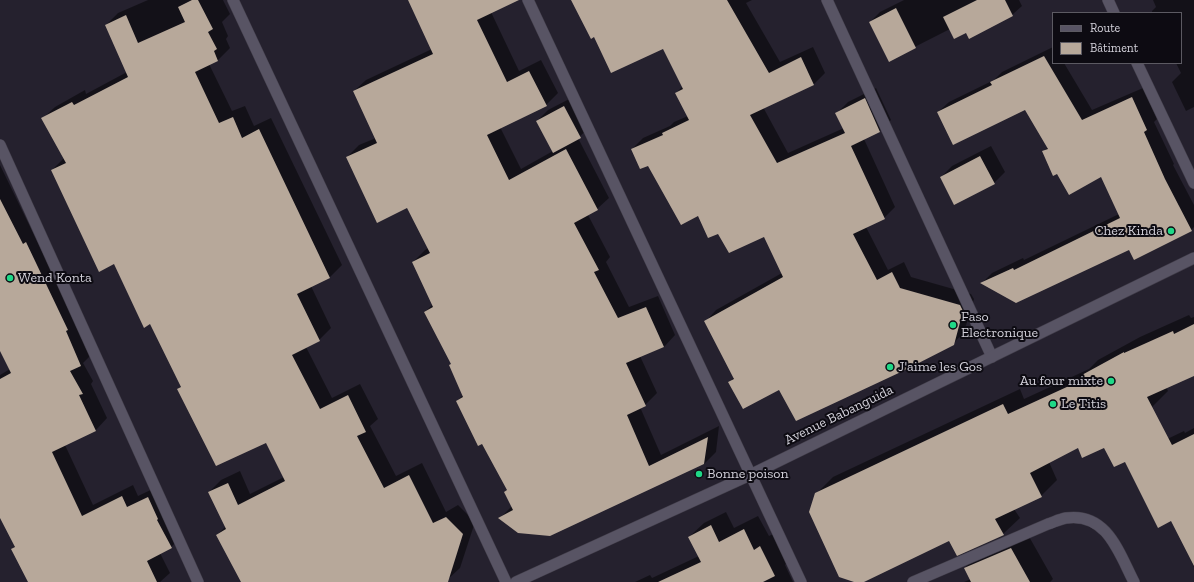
<!DOCTYPE html>
<html>
<head>
<meta charset="utf-8">
<style>
  body { margin:0 }
  #map { position:relative; width:1194px; height:582px; overflow:hidden; background:#25212e; font-family:"Zilla Slab",serif }
  canvas { display:block }
  .legend { position:absolute; left:1052px; top:12px; width:130px; height:52px; box-sizing:border-box; background:#0d0b12; border:1px solid #5c5a62; margin:0; padding:5px 7px; list-style:none; font-size:12px; color:#d2d0d9 }
  .legend li { display:flex; align-items:center; gap:8px; height:20px }
  .legend b { width:20px; border:1px solid #5c5a62 }
</style>
</head>
<body>
<div id="map">
<canvas width="1194" height="582"></canvas>
<ul class="legend">
<li><b style="height:5px;background:#585464"></b>Route</li>
<li><b style="height:11px;background:#b7a89a"></b>Bâtiment</li>
</ul>
</div>
<script>
const ctx = document.querySelector('canvas').getContext('2d');
ctx.lineJoin = 'round';
function fillPath(path, color) { ctx.fillStyle = color; ctx.fill(path, 'evenodd'); }
function stroke(path, color, width, dash) { ctx.strokeStyle = color; ctx.lineWidth = width; ctx.lineCap = dash ? 'butt' : 'round'; ctx.setLineDash(dash || []); ctx.stroke(path); }
function label(font, color, halo, rows, align = 'center') {
  ctx.font = font + ' "Zilla Slab",serif'; ctx.lineWidth = 4; ctx.setLineDash([]); ctx.textBaseline = 'middle'; ctx.strokeStyle = halo; ctx.fillStyle = color; for (const [text, x, y, turn = 0] of rows) {
    ctx.save(); ctx.translate(x, y); ctx.rotate((+turn || 0) * Math.PI / 180); ctx.textAlign = isNaN(turn) ? turn : align; if (halo) ctx.strokeText(text, 0, 0); ctx.fillText(text, 0, 0); ctx.restore();
  }
}
fillPath(new Path2D(`
  M148 0H223L230 14 222 22 228 36 226 39 230 48 218 60 209 64 232 111 245 106 254 126 271 118 342 265 330 277 311 286 331 328 319 340 306 347 332 398 360 384 378 419 370 426 396 476 422 463 446 512 458 505 475 522 460 568 447 580 443 582H242L217 535 226 526 209 492 221 480 240 471 250 494 284 477 266 441 178 389 182 385 151 323 114 263 52 170 64 158 42 119 55 107 85 90 86 94 127 72 106 25 118 13Z
  M409 0H504L491 12 519 71 541 60 558 93 546 105 500 127 521 169 553 151 537 121 548 110 575 96 591 126 578 138 609 198 597 209 588 215 610 257 606 262 629 307 658 296 675 335 664 347 640 356 657 393 645 405 640 407 661 455 719 426 716 452 704 464 500 518 512 506 508 489 457 401 463 395 452 364 425 312 433 304 413 262 425 250 428 248 407 207 347 157 359 145 376 138 354 91 366 80 432 49Z
  M572 0H752L746 3 780 62 813 47 825 73 814 84 763 107 788 153 844 128 837 113 848 102 876 88 891 120 880 131 864 139 895 207 884 218 866 227 888 270 904 262 911 277 971 294 974 299 964 332 953 344 779 388 730 382 734 377 705 322 716 310 782 273 764 236 718 232 698 215 632 149 643 138 670 126 674 122 688 116 676 93 683 86 663 47 594 36Z
  M904 0H1019L1022 6 1012 15 967 32 950 29 889 60 870 22 880 12Z
  M1153 0H1194V107L1186 111 1172 82 1181 73 1176 63H1181V13H1152V11L1156 7Z
  M1053 47V63H1064L1092 110 1143 88 1157 119 1154 122 1174 164 1173 165 1194 205V227L1191 230 1129 249 982 283 992 273 1023 258 1024 260 1119 214 1101 176 1057 173 1043 152 1048 147 1025 108 938 112 949 102 994 80 1002 72Z
  M991 146 1005 172 994 183 941 177 952 166Z
  M0 165 92 354 83 363 93 381 91 384 107 418 96 430 65 445 93 505 133 485 138 496 159 486 183 536 171 547 160 553 170 573 160 582H29L12 549 15 546 0 516V375L10 369 0 348Z
  M1189 315 1191 318 1194 317V374L1166 387 1168 391 1152 407 1049 462 1057 480 1041 496 1014 509 1020 518 1003 534 949 540 862 582H857L816 494 833 477 1020 389 1024 399 1089 369 1098 360 1140 337Z
  M1194 428V567L1140 452 1184 431 1185 433Z
  M726 512 734 528 758 516 769 536 775 533 789 560 785 565 793 582H635L650 575 652 578 699 556 689 537 704 523Z
  M1027 533 1053 579 1050 582H964L971 579 965 568 980 552Z`), '#0007');
fillPath(new Path2D(`
  M192 0H198L213 29 208 32 217 49 214 51 218 61 195 72 219 123 233 117 242 138 259 129 330 278 297 294 320 341 292 355 320 409 348 395 366 432 357 436 384 488 409 475 433 523 446 517 463 534 448 582H241L216 535 226 529 208 492 228 483 238 505 285 481 266 443 216 466 177 389 181 387 150 324 144 328 114 264 99 272 51 170 66 163 41 118 72 102 74 105 128 77 105 25 126 15 138 43 185 22 178 7Z
  M408 0H519L477 20 507 82 529 71 547 106 487 135 509 180 566 149 598 210 574 223 599 270 594 272 618 318 646 307 664 347 626 363 646 406 627 415 649 466 708 437 704 464 550 536 518 533 498 518 513 510 504 492 507 490 482 444 478 446 456 401 463 397 449 365 451 364 424 312 433 307 412 262 430 253 407 208 377 223 346 157 377 143 353 91 433 54Z
  M571 0H727L769 73 801 57 814 85 750 115 777 163 845 133 835 113 865 98 880 132 851 146 885 219 853 234 877 280 892 272 900 288 960 305 963 311 954 345 903 371 796 421 779 390 743 409 728 382 734 379 704 321 783 277 764 237 729 253 718 234 708 238 698 216 681 225 648 166 640 169 631 149 663 135 662 133 689 120 675 93 683 89 663 49 611 73 594 37 591 39Z
  M977 0H1005L1013 16 969 39 966 33 954 39 943 17Z
  M896 8 916 48 889 62 869 22Z
  M1044 56 1082 120 1132 97 1147 130 1144 132 1165 179 1192 231 1134 260 1129 250 1016 303 980 283 1013 268 1014 270 1120 218 1101 177 1069 195 1057 174 1053 176 1042 151 1048 149 1025 110 953 145 937 112 992 85 990 82Z
  M564 106 581 138 553 153 536 121Z
  M980 156 995 184 954 205 940 177Z
  M0 199 23 244 26 242 68 330 66 331 81 366 70 371 83 394 79 395 96 431 52 452 82 516 122 496 127 507 148 497 158 519 157 520 172 548 147 561 157 582H28L11 549 15 547 0 518V379L11 373 0 351Z
  M1194 324V376L1147 397 1172 445 1194 434V566L1171 521 1158 528 1125 462 1114 467 1104 448 1082 458 1078 448 1030 473 1042 497 995 519 1004 535 957 556 949 541 864 582H854L839 577 809 512 815 493 1003 404 1008 414 1082 380 1080 376 1124 352V353L1173 331 1174 334Z
  M711 525 719 542 744 529 754 550 760 546 775 576 763 582H658L701 562 688 537Z
  M1011 548 1030 582H971L964 568Z`), '#b7a89a');
const minor = new Path2D(`
  M233 0 506 582
  M528 0 801 582
  M827 0 992 357
  M1108 0 1114 13
  M1137 63 1194 183
  M0 145 198 582
  M913 582 1048 524C1054 522 1060 519 1066 518 1107 512 1119 553 1134 582`);
const tertiary = new Path2D(`
  M516 582 750 475 1194 258`);
stroke(minor, '#413d49', 12);
stroke(tertiary, '#413d49', 12);
stroke(minor, '#585464', 11);
stroke(tertiary, '#585464', 11);
for (const [x, y, r, color] of [
  [1171,231,4,"#1fd887"],
  [10,278,4,"#1fd887"],
  [953,325,4,"#1fd887"],
  [890,367,4,"#1fd887"],
  [1111,381,4,"#1fd887"],
  [1053,404,4,"#1fd887"],
  [699,474,4,"#1fd887"]
]) { const dot = new Path2D(); dot.arc(x, y, r, 0, 2 * Math.PI); ctx.fillStyle = color; ctx.fill(dot); stroke(dot, '#0d0b12', 1.5); }
label('14px', '#d2d0d9', '#0d0b12', [
  ["Chez Kinda",1163,231,"right"],
  ["Wend Konta",18,278],
  ["Faso",961,317],
  ["Electronique",961,333],
  ["J'aime les Gos",898,367],
  ["Au four mixte",1103,381,"right"],
  ["Le Titis",1061,404],
  ["Bonne poison",707,474]
], 'left');
label('14px', '#d2d0d9', '#0d0b12', [
  ["Avenue Babanguida",839,415,-26]
]);
</script>
</body>
</html>
